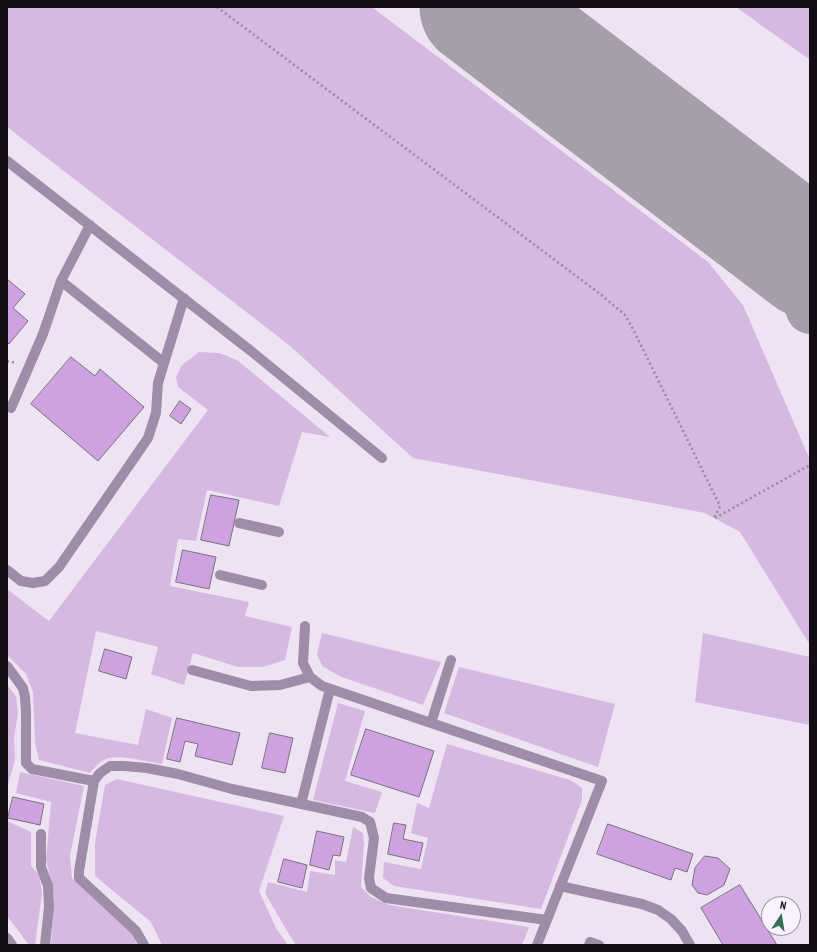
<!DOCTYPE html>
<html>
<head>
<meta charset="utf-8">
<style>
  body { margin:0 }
  #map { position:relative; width:817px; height:952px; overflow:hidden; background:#eee3f3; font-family:"PT Sans Narrow",sans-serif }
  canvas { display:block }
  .frame { position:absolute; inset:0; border:8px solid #120e13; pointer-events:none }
  .north { position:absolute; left:761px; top:896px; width:40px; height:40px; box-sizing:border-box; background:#faf2fe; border:1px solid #9d97a0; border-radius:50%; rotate:12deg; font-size:11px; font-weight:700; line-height:16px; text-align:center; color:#120e13 }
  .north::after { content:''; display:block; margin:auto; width:14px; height:18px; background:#356f58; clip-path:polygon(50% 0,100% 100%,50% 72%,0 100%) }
</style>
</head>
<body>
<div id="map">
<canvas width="817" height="952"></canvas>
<div class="frame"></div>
<div class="north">N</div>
</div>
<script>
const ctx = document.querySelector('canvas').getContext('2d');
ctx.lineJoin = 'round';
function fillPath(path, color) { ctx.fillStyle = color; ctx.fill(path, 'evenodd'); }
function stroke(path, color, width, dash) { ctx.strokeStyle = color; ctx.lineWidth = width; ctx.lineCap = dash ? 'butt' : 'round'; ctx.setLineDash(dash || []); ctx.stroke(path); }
fillPath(new Path2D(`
  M7 7H372L708 262 743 305 810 460V645L740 532 705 513 413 458 289 345 7 127Z
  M736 7H810V60Z
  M199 352 219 353 237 360 330 437 302 432 279 506 207 490 196 541 178 539 170 586 249 602 245 616 292 627 285 660 263 667H238L193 653 184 685 151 674 158 647 96 631 75 733 138 745 146 709 172 718 162 764C148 762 123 755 109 758 101 760 95 767 90 773L39 760 35 742 33 692 26 674 7 655V589L49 621 208 410 178 387 176 377 182 365Z
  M322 633 441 662 423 705 339 676 322 666 317 654Z
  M703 633 810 657V725L695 702Z
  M459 667 615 704 598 767 444 713Z
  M7 685 16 696 18 714 14 737 15 760 7 788Z
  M338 703 365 711 345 781 382 792 375 813 313 800Z
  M447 744 570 780 582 788V800L541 909 394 886 383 878 384 862 421 869 428 838 411 833 417 803 429 808Z
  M20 772 84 786 70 856 72 878 134 936 137 945H51L54 896 50 876 46 860 51 802 16 793Z
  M117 779 284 816 259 891 276 928 288 945H162L151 922 95 876V843L105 785Z
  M7 821 31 832V866L39 875 42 893 35 945H29L7 916Z
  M353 827 363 833 364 844 361 887 371 897 389 905 529 927 522 945H296L287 931 265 893 268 882 307 892 310 871 335 875V860L346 862Z`), '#d5b9e1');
stroke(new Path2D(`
  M784 240 810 310`), '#a69eaa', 48);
stroke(new Path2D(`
  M479 7 810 259`), '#a69eaa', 119);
const building = new Path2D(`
  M7 279 25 294 13 308 28 321 9 344 7 342Z
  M71 357 95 376 100 369 144 407 98 461 31 404Z
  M180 401 191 409 181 424 170 416Z
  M211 495 239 500 229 546 201 540Z
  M183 550 216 557 209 589 176 582Z
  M105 649 132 657 126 679 99 671Z
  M177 718 240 733 232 765 195 756 198 744 185 741 180 762 167 759Z
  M366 729 434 751 419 797 351 775Z
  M270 733 293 738 285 773 262 768Z
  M13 797 44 804 40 825 8 818Z
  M394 823 406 825 403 839 423 843 419 861 388 854Z
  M608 824 693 854 687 872 675 868 671 880 597 854Z
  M317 831 344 837 340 856 333 855 329 870 310 865Z
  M705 856 718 858 730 869 724 885 707 895 698 893 692 885 695 868Z
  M284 859 307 865 302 888 278 882Z
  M740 885 777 945H723L701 908Z`);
fillPath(building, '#cea2e1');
stroke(building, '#79707d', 1);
stroke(new Path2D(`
  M217 7 572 273 599 293 625 315 633 329 720 506 714 518
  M7 361 16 363
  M715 518 810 465`), '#948c97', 2.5, [2, 3]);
stroke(new Path2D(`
  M7 161 251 351 382 458
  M61 281 164 363
  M11 408 43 334 61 281 90 225
  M239 523 279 532
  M7 570 21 581 33 583 45 581 59 567 148 438 156 413 158 383 184 298
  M220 575 262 585
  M305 626 303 663 310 677 322 686 602 781 537 945
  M7 666 23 688 25 697 26 711V763L32 769 94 781
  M192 670 251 686 280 685 310 677
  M431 723 451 660
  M301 804 330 689
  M41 834V867L48 886 49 907 45 945
  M560 886 642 904 658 910 671 919 682 931 690 945
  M7 938 12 945
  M144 945 136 931 79 878V871L94 781 100 773 110 766H124L147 768 178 774 232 789 362 817 370 822 374 838 369 878 371 888 386 898 547 920
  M589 945 590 942 599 945`), '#9f8ca7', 10);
</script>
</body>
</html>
